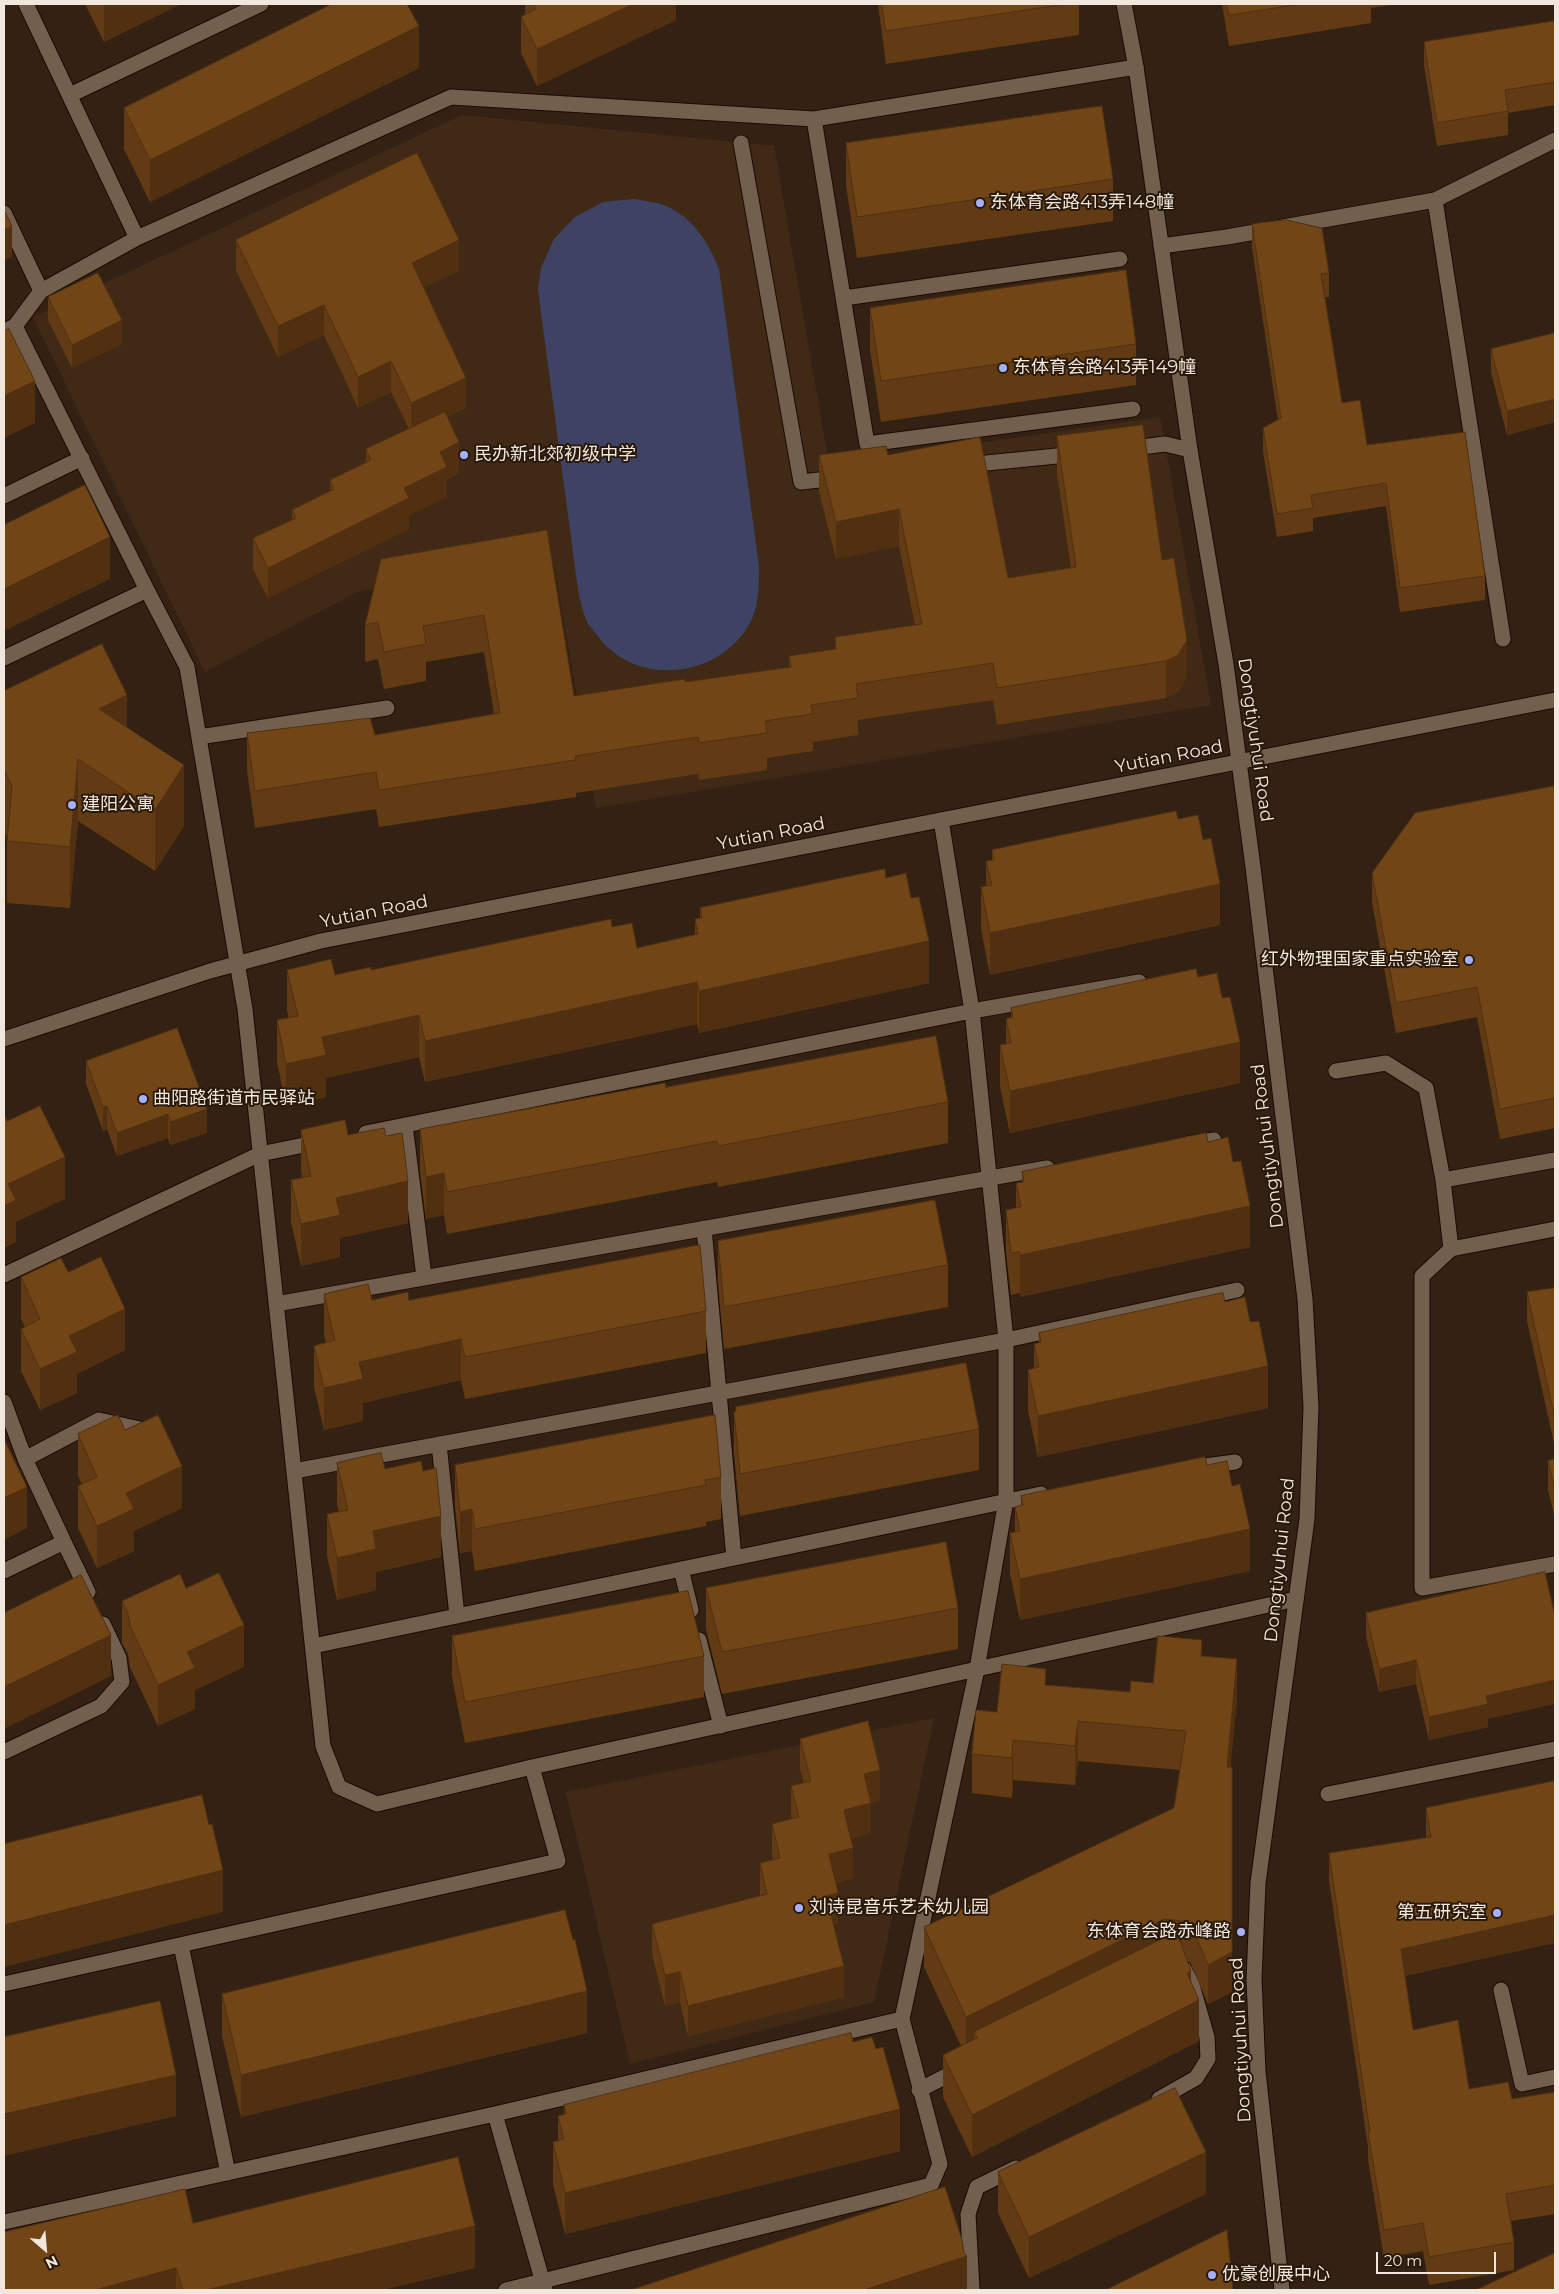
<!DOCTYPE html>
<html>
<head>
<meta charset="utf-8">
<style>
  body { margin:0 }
  #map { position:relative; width:1559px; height:2294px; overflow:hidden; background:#332214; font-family:Montserrat,sans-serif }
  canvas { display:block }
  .frame { position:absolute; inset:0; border:5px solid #f2e7dd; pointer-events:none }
  .north { position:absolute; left:20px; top:2224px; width:50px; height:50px; -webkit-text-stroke:4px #29190a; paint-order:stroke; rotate:153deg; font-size:14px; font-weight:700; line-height:20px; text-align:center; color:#f2e7dd }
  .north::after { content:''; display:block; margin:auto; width:18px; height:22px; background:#f2e7dd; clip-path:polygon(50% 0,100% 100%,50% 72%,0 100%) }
  .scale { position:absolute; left:1376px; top:2252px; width:120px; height:22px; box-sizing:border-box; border:2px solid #f2e7dd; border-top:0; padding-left:6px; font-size:15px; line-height:18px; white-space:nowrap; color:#f2e7dd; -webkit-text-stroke:4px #29190a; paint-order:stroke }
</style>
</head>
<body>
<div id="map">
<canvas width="1559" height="2294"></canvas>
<div class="frame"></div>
<div class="north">N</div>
<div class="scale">20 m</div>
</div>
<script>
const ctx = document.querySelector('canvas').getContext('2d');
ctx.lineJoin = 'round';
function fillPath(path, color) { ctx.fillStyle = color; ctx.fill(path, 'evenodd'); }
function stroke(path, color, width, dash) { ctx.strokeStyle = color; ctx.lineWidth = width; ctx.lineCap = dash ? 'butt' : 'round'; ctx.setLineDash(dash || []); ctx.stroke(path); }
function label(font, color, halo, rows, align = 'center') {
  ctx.font = font + ' Montserrat,"Noto Sans SC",sans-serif'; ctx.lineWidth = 4; ctx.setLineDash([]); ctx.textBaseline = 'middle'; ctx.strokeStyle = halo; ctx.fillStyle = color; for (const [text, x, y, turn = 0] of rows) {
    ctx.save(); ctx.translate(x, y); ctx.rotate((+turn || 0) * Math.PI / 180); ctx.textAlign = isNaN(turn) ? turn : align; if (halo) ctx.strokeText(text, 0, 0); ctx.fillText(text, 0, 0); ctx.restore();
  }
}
fillPath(new Path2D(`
  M462 115 774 146 829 465 1160 417 1211 705 596 808 553 558 357 592 205 672 33 317Z
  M934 1718 874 2002 630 2064 566 1792Z`), '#402a16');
fillPath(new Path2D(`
  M634 199C644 201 655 202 664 205 693 217 708 242 719 269L759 567C759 586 759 606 750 623 719 679 635 688 597 635 593 630 588 625 586 619 582 610 580 599 578 590L538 290 541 268 554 239 575 217 603 202Z`), '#3e4366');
const lane = new Path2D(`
  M26 4 137 238
  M70 95 261 4
  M814 119 867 444 1133 409
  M741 143 801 482 838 478
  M1435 200 1555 140
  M4 213 41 291
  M1161 246 1227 237 1435 200 1503 639
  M844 298 1120 259
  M15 326 41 291 137 238 451 97 814 119 1136 67
  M4 331 15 326 147 590
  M1125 449 1165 444 1190 450
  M966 465 1077 454
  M4 496 82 458
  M4 658 147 590 187 667 245 1009 323 1746 339 1787 377 1804 532 1767 558 1861 4 1984
  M199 737 387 708
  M1336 1071 1386 1063 1426 1088 1443 1180
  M405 1125 424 1277
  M366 1133 972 1011 1139 982
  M1188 1144 1214 1140
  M704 1228 734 1558
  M1555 1229 1451 1249 1422 1276V1588L1555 1564
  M1451 1249 1443 1180 1555 1160
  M4 1275 260 1154 319 1142
  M276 1304 1047 1168
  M4 1402 25 1459
  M439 1444 457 1616
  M1206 1466 1235 1462
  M294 1471 1006 1340 1237 1290
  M64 1542 25 1459 99 1420 149 1431
  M681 1569 691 1610
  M4 1571 64 1542 88 1592
  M699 1640 721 1726
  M313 1646 1041 1494
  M4 1752 101 1706 122 1682 119 1658 103 1624
  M532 1767 977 1669 1006 1500V1340L972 1011 941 820
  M1328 1794 1555 1749
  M181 1945 228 2173
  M1501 1990 1522 2084 1555 2077
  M902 2019 977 1669 1296 1599
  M919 2090 960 2069
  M1159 2099 1196 2078 1208 2059 1207 2037 1192 1985 1184 1969H1179
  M495 2114 902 2019 940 2164 931 2185 506 2290
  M4 2222 495 2114 545 2290
  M972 2290 968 2214 977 2187 1016 2168`);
const secondary = new Path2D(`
  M1124 4 1136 67 1190 450 1226 664 1253 867 1305 1299 1311 1407 1307 1519 1258 1883 1254 1979 1258 2072 1282 2290
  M4 1039 210 971 321 941 1555 700`);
stroke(lane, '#1a0b01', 17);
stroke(secondary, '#1a0b01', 17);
stroke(lane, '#725f4e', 15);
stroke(secondary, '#725f4e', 15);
fillPath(new Path2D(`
  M85 4H181L104 42Z
  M525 4H676V20L537 86 521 53V17L525 14Z
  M878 4H1079V35L886 64Z
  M1222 4H1398L1371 8V23L1229 46Z
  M1555 21V105L1508 113V135L1437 146 1424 65V42Z
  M419 68 150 202 124 149V108Z
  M846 143 1113 179V221L857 258 846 185Z
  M1252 224 1329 273V297H1325L1342 403 1367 445 1485 576V600L1400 612 1386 506 1313 518V531L1277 537 1263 451V428L1278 420 1252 248Z
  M236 240 459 271 423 287 466 408 447 417 459 473 447 479V497L409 515V529L268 598 253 569V538L292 520V510L330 491V480L366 462V449L409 429 391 392 358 408 324 335 278 357 236 270Z
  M48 297 122 344 72 368 48 320Z
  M870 308 1136 344V385L881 422 870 350Z
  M1555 333V422L1507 435 1491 372V349Z
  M1057 436 1162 560 1187 677 1178 692 1166 698 997 725 993 700 858 720V735L813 742V751L767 758V770L699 780 698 774 576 793V797L379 827 376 809 255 828 247 770V733L375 735 494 714 484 652 426 662V681L384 689 378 659 365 662V625L547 530 574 696 685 682 789 667V656L835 649V637L915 625 899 546 836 559 819 492V455H888L1008 578 1071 568 1057 473Z
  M4 691 127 727 184 826 155 871 78 821 70 908 7 903V837L4 831Z
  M1555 786V1128L1500 1139 1477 1017 1396 1033 1372 903V873Z
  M1178 819 1220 925 990 975 981 929V887L986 886V861L992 860V850Z
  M886 878 929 983 699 1033 697 1024 425 1082 419 1057 326 1078V1097L286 1106 277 1062V1020L289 1018 287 1011V970L335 975 371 970 612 927 637 948 695 935V919L700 918V908Z
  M1198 977 1240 1083 1010 1133 1000 1087V1045L1006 1044V1019L1011 1018V1008Z
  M86 1061 207 1133 170 1145 168 1138 117 1156 107 1129 103 1131 86 1084Z
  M666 1087 948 1102V1143L718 1187 717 1182 447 1234 444 1215 426 1219 420 1171V1129Z
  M301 1130 348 1135 408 1223 340 1238V1257L301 1266 291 1222V1180L302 1178 301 1171Z
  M1208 1142 1250 1247 1020 1297V1293L1011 1295 1006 1252V1210L1016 1208V1183L1022 1182V1172Z
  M718 1241 948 1265V1307L724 1349 718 1283Z
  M68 1272 125 1350 77 1374V1393L40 1410 21 1371V1329L25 1327 21 1319V1277Z
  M1555 1288V1448L1527 1321V1292Z
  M324 1294 372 1300H409L706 1311V1353L465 1399 461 1380 363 1403V1421L324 1430 314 1387V1346L326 1342 324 1336Z
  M1225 1302 1268 1408 1038 1457 1028 1411V1370L1034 1369V1344L1039 1343V1333Z
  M736 1407 979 1429V1470L740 1516 734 1453V1412L736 1411Z
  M125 1430 182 1508 134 1531V1551L97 1568 78 1528V1486L82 1484 78 1476V1434Z
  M1555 1459V1519L1548 1490V1461Z
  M337 1463 385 1469 441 1557 376 1572V1590L337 1600 327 1556V1514L339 1512 337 1505Z
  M455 1465 721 1477V1519L706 1522V1526L475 1571 472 1551 460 1553 455 1506Z
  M1207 1465 1250 1571 1020 1620 1010 1574V1533L1015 1532V1507L1021 1506V1496Z
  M186 1588 244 1667 195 1690V1709L158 1726 130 1667 128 1654 122 1643V1601Z
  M706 1588 958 1608V1649L722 1694 706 1629Z
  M1366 1613 1488 1719V1727L1429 1740 1416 1684 1379 1692 1366 1636Z
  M452 1636 704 1656V1697L465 1743 452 1677Z
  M1202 1656 1237 1699 1230 1767 1232 1992 1208 2004 1190 1962 1187 1961 1191 1983 1199 2041 972 2157 943 2097V2055L961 2046 924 1967V1927L1174 1808 1180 1770 1078 1761 1075 1785 1013 1780 1012 1798 972 1793V1754L997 1712 1046 1685 1130 1692 1153 1683Z
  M800 1739 880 1800 871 1803V1833L851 1839 853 1878 836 1883 838 1923 833 1925 844 1997 688 2036 680 2002 665 2006 652 1954V1924L760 1896V1863L773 1860 772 1854V1824L792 1819 791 1816V1786L804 1783 800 1769Z
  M1555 1781 1405 1976 1413 2030 1469 2089 1512 2099 1555 2092V2214L1511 2221 1514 2242V2270L1429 2285 1423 2251 1384 2258 1368 2160V2147L1329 1881V1853L1426 1838V1808Z
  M222 1994 587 2033 241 2117 222 2036Z
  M853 2042 900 2151 565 2234 553 2184V2142L558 2141V2116L564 2115V2105Z
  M998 2172 1206 2194 1029 2278 998 2213Z
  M193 2223 475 2268 382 2290H4Z`), '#623b14');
fillPath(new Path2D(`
  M104 4H181L104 42Z
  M633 4H676V20L537 86V49Z
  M419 26V68L150 202V160Z
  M12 226V257L4 260V230Z
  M459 240V271L412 293V263Z
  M324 305V335L278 357V326Z
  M122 320V344L72 368V345Z
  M391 361V392L358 408V377Z
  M466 378V408L411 433V403Z
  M35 381V423L4 438V396Z
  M1555 399V422L1507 435V411Z
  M459 442V473L447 479V497L409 515V529L268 598V568L404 488 440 452Z
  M899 509V546L836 559V522Z
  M110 537V579L4 631V589Z
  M1187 640V677L1178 692 1166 698V661Z
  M127 695V756L99 709Z
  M78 759V821L70 908V847Z
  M184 765V826L155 871V810Z
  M1220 884V925L990 975V933Z
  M929 941V983L699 1033V991Z
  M697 982V1024L425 1082V1041Z
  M419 1015V1057L326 1078V1097L286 1106V1064L322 1037Z
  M1240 1042V1083L1010 1133V1091Z
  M107 1106V1129L103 1131V1107Z
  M207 1109V1133L170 1145V1122Z
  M168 1114V1138L117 1156V1133Z
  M65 1157V1199L16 1222V1242L4 1248V1206L8 1184Z
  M444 1173V1215L426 1219V1177Z
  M408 1181V1223L340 1238V1257L301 1266V1224L336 1198Z
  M1250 1206V1247L1020 1297V1255Z
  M125 1309V1350L77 1374V1393L40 1410V1369L69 1336Z
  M461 1339V1380L363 1403V1421L324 1430V1388L359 1362Z
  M1268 1366V1408L1038 1457V1416Z
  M182 1466V1508L134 1531V1551L97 1568V1526L126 1493Z
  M27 1487V1528L4 1540V1498Z
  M472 1509V1551L460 1553V1512Z
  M441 1516V1557L376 1572V1590L337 1600V1558L373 1531Z
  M1250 1529V1571L1020 1620V1579Z
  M244 1625V1667L195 1690V1709L158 1726V1685L187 1652Z
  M111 1635V1676L4 1729V1687Z
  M1237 1659V1699L1227 1807V1767Z
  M1416 1660V1684L1379 1692V1669Z
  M1555 1680V1704L1488 1719V1727L1429 1740V1717L1486 1696Z
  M1078 1721V1761L1075 1785V1746Z
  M1013 1740V1780L1012 1798V1758Z
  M880 1770V1800L864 1805V1774Z
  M871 1803V1833L844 1841V1810Z
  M853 1848V1878L829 1885V1854Z
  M223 1870V1912L4 1967V1925Z
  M838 1893V1923L826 1927V1896Z
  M1555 1915V1943L1401 1977V1949Z
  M1164 1919V1958L977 2038 974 2032V2052L966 2056V2017Z
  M1232 1952V1992L1208 2004V1965Z
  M844 1966V1997L688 2036V2006Z
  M1191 1971V2003L1199 2000V2041L972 2157V2115Z
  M680 1972V2002L665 2006V1975Z
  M587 1991V2033L241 2117V2075Z
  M176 2075V2116L4 2156V2114Z
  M900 2109V2151L565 2234V2193Z
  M1206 2152V2194L1029 2278V2237Z
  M475 2226V2268L382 2290H206Z
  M967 2256V2290H864Z
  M176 2268V2290H95Z`), '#503010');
const building = new Path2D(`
  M332 4H407L419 26 150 160 124 108Z
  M533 4H633L537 49 521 17 536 9Z
  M882 4H1066L886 31Z
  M1227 4H1301L1229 15Z
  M1555 21V82L1505 90 1508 111 1437 123 1424 42Z
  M1102 106 1113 179 857 217 846 143Z
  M417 153 459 240 412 263 466 378 411 403 391 361 358 377 324 305 278 326 236 240Z
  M4 210 12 226 4 230Z
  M1286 220 1322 228 1329 273 1321 274 1342 403 1360 400 1367 445 1465 432 1485 576 1400 588 1386 483 1311 495 1313 508 1277 514 1263 428 1281 418 1252 224Z
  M1126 270 1136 344 881 381 870 308Z
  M98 273 122 320 72 345 48 297Z
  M9 329 35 381 4 396V332Z
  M1555 333V399L1507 411 1491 349Z
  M445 412 459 442 440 452 447 467 404 488 409 498 268 568 253 538 296 518 292 510 334 489 330 480 371 460 366 449Z
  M1143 425 1162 560 1174 558 1187 640 1178 655 1166 661 997 688 993 663 856 684 858 698 811 705 813 714 765 721 767 733 699 743 698 737 575 756 576 760 379 790 376 772 255 791 247 733 370 718 375 735 500 713 484 615 423 626 426 644 384 652 378 622 365 625 381 559 547 530 574 696 685 679V682L791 667 789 656 836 649 835 637 922 624 899 509 836 522 819 455 886 446 888 455 980 437 1008 578 1076 567 1057 436Z
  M85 485 110 537 4 589V525Z
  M102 644 127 695 99 709 184 765 155 810 78 759 70 847 7 841 12 786 4 770V691Z
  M1555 786V1098L1500 1109 1477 987 1396 1003 1372 873 1415 813Z
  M1176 811 1178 819 1198 815 1203 840 1211 838 1220 884 990 933 981 887 992 885 986 861 994 860 992 850Z
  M885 869 886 878 906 873 911 898 919 897 929 941 699 991 697 982 425 1041 419 1015 322 1037 326 1055 286 1064 277 1020 298 1016 287 970 331 959 335 975 371 967V970L611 919 612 927 632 923 637 948 698 934 695 919 702 918 700 908Z
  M1196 969 1198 977 1217 973 1222 998 1230 997 1240 1042 1010 1091 1000 1045 1011 1043 1006 1019 1013 1017 1011 1008Z
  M177 1028 207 1109 170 1122 168 1114 117 1133 107 1106 103 1107 86 1061Z
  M936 1036 948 1102 718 1146 717 1141 447 1192 444 1173 426 1177 420 1129 665 1083 666 1087Z
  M40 1106 65 1157 8 1184 16 1200 4 1206V1114L7 1121Z
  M345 1120 348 1135 384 1128 386 1136 402 1133 408 1181 336 1198 340 1215 301 1224 291 1180 311 1176 301 1130Z
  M1206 1133 1208 1142 1228 1137 1233 1162 1241 1161 1250 1206 1020 1255V1252L1011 1253 1006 1210 1021 1207 1016 1183 1024 1182 1022 1172Z
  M935 1200 948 1265 724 1307 718 1241Z
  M700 1245 706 1311 465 1357 461 1339 359 1362 363 1379 324 1388 314 1346 335 1340 324 1294 368 1284 372 1300 408 1292 409 1300Z
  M101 1257 125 1309 69 1336 77 1352 40 1369 21 1329 40 1319 21 1277 61 1258 68 1272Z
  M1555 1288V1419L1527 1292Z
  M1223 1293 1225 1302 1245 1297 1250 1322 1259 1321 1268 1366 1038 1416 1028 1370 1039 1367 1034 1344 1041 1342 1039 1333Z
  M966 1363 979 1429 740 1474 734 1412 736 1411V1407Z
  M118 1415 125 1430 158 1415 182 1466 126 1493 134 1509 97 1526 78 1486 97 1477 78 1434Z
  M715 1415 721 1477 705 1480 706 1485 475 1529 472 1509 460 1512 455 1465Z
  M4 1439 27 1487 4 1498Z
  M381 1453 385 1469 421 1461 423 1471 436 1468 441 1516 373 1531 376 1549 337 1558 327 1514 348 1510 337 1463Z
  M1205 1457 1207 1465 1227 1461 1232 1486 1240 1484 1250 1529 1020 1579 1010 1533 1020 1531 1015 1507 1023 1505 1021 1496Z
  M1555 1459V1490L1548 1461Z
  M946 1542 958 1608 722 1652 706 1588Z
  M1545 1572 1555 1616V1680L1486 1696 1488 1704 1429 1717 1416 1660 1379 1669 1366 1613Z
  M219 1573 244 1625 187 1652 195 1668 158 1685 130 1626 128 1613 122 1601 180 1574 186 1588Z
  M81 1575 111 1635 4 1687V1613Z
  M688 1591 704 1656 465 1702 452 1636Z
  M1158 1636 1202 1640 1201 1656 1237 1659 1227 1767H1232V1952L1208 1965 1190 1922 1164 1919 966 2017 924 1927 1174 1808 1186 1731 1078 1721 1075 1746 1013 1740 1012 1758 972 1754 976 1710 997 1712 1002 1664 1046 1669 1045 1685 1130 1692 1131 1681 1153 1683Z
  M868 1721 880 1770 864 1774 871 1803 844 1810 853 1848 829 1854 838 1893 826 1896 844 1966 688 2006 680 1972 665 1975 652 1924 767 1894 760 1863 780 1858 772 1824 799 1817 791 1786 811 1781 800 1739Z
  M1555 1781V1915L1401 1949 1413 2030 1458 2020 1469 2089 1508 2082 1512 2099 1555 2092V2185L1506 2194 1514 2242 1429 2257 1423 2223 1384 2230 1368 2132H1370L1329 1853 1431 1837 1426 1808Z
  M202 1795 209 1825 212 1824 223 1870 4 1925V1844Z
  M565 1910 573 1940 575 1939 587 1991 241 2075 222 1994Z
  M1170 1935 1178 1936 1191 1971 1187 1973 1199 2000 972 2115 943 2055 977 2038 974 2032Z
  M160 2001 176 2075 4 2114V2037Z
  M851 2033 853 2042 872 2037 876 2049 883 2047 900 2109 565 2193 553 2142 564 2139 558 2116 566 2114 564 2105Z
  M1175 2088 1206 2152 1029 2237 998 2172Z
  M458 2157 475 2226 206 2290H183L176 2268 95 2290H4V2232L185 2189 193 2223Z
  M945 2187 962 2240 964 2253 967 2256 864 2290H631Z
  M1227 2230 1233 2290H1106Z
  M1555 2253V2290H1476Z`);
fillPath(building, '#724517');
stroke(building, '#503010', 1);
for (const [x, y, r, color] of [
  [980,203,5,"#a6b1fc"],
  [1003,368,5,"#a6b1fc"],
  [464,455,5,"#a6b1fc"],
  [72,805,5,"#a6b1fc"],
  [1469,960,5,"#a6b1fc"],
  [143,1099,5,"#a6b1fc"],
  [799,1908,5,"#a6b1fc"],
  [1497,1913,5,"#a6b1fc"],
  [1241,1932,5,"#a6b1fc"],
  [1212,2275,5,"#a6b1fc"]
]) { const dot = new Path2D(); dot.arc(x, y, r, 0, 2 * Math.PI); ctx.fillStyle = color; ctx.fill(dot); stroke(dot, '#29190a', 2); }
label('18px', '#f2e7dd', '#29190a', [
  ["东体育会路413弄148幢",990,203],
  ["东体育会路413弄149幢",1013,368],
  ["民办新北郊初级中学",474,455],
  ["建阳公寓",82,805],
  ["红外物理国家重点实验室",1459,960,"right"],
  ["曲阳路街道市民驿站",153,1099],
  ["刘诗昆音乐艺术幼儿园",809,1908],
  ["第五研究室",1487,1913,"right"],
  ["东体育会路赤峰路",1231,1932,"right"],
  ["优豪创展中心",1222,2275]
], 'left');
label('18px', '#f2e7dd', '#29190a', [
  ["Dongtiyuhui Road",1255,740,82],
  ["Yutian Road",1169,757,-11],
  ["Yutian Road",771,834,-11],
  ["Yutian Road",374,912,-11],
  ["Dongtiyuhui Road",1268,1146,-97],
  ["Dongtiyuhui Road",1280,1560,-84],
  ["Dongtiyuhui Road",1241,2040,-93]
]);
</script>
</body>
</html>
